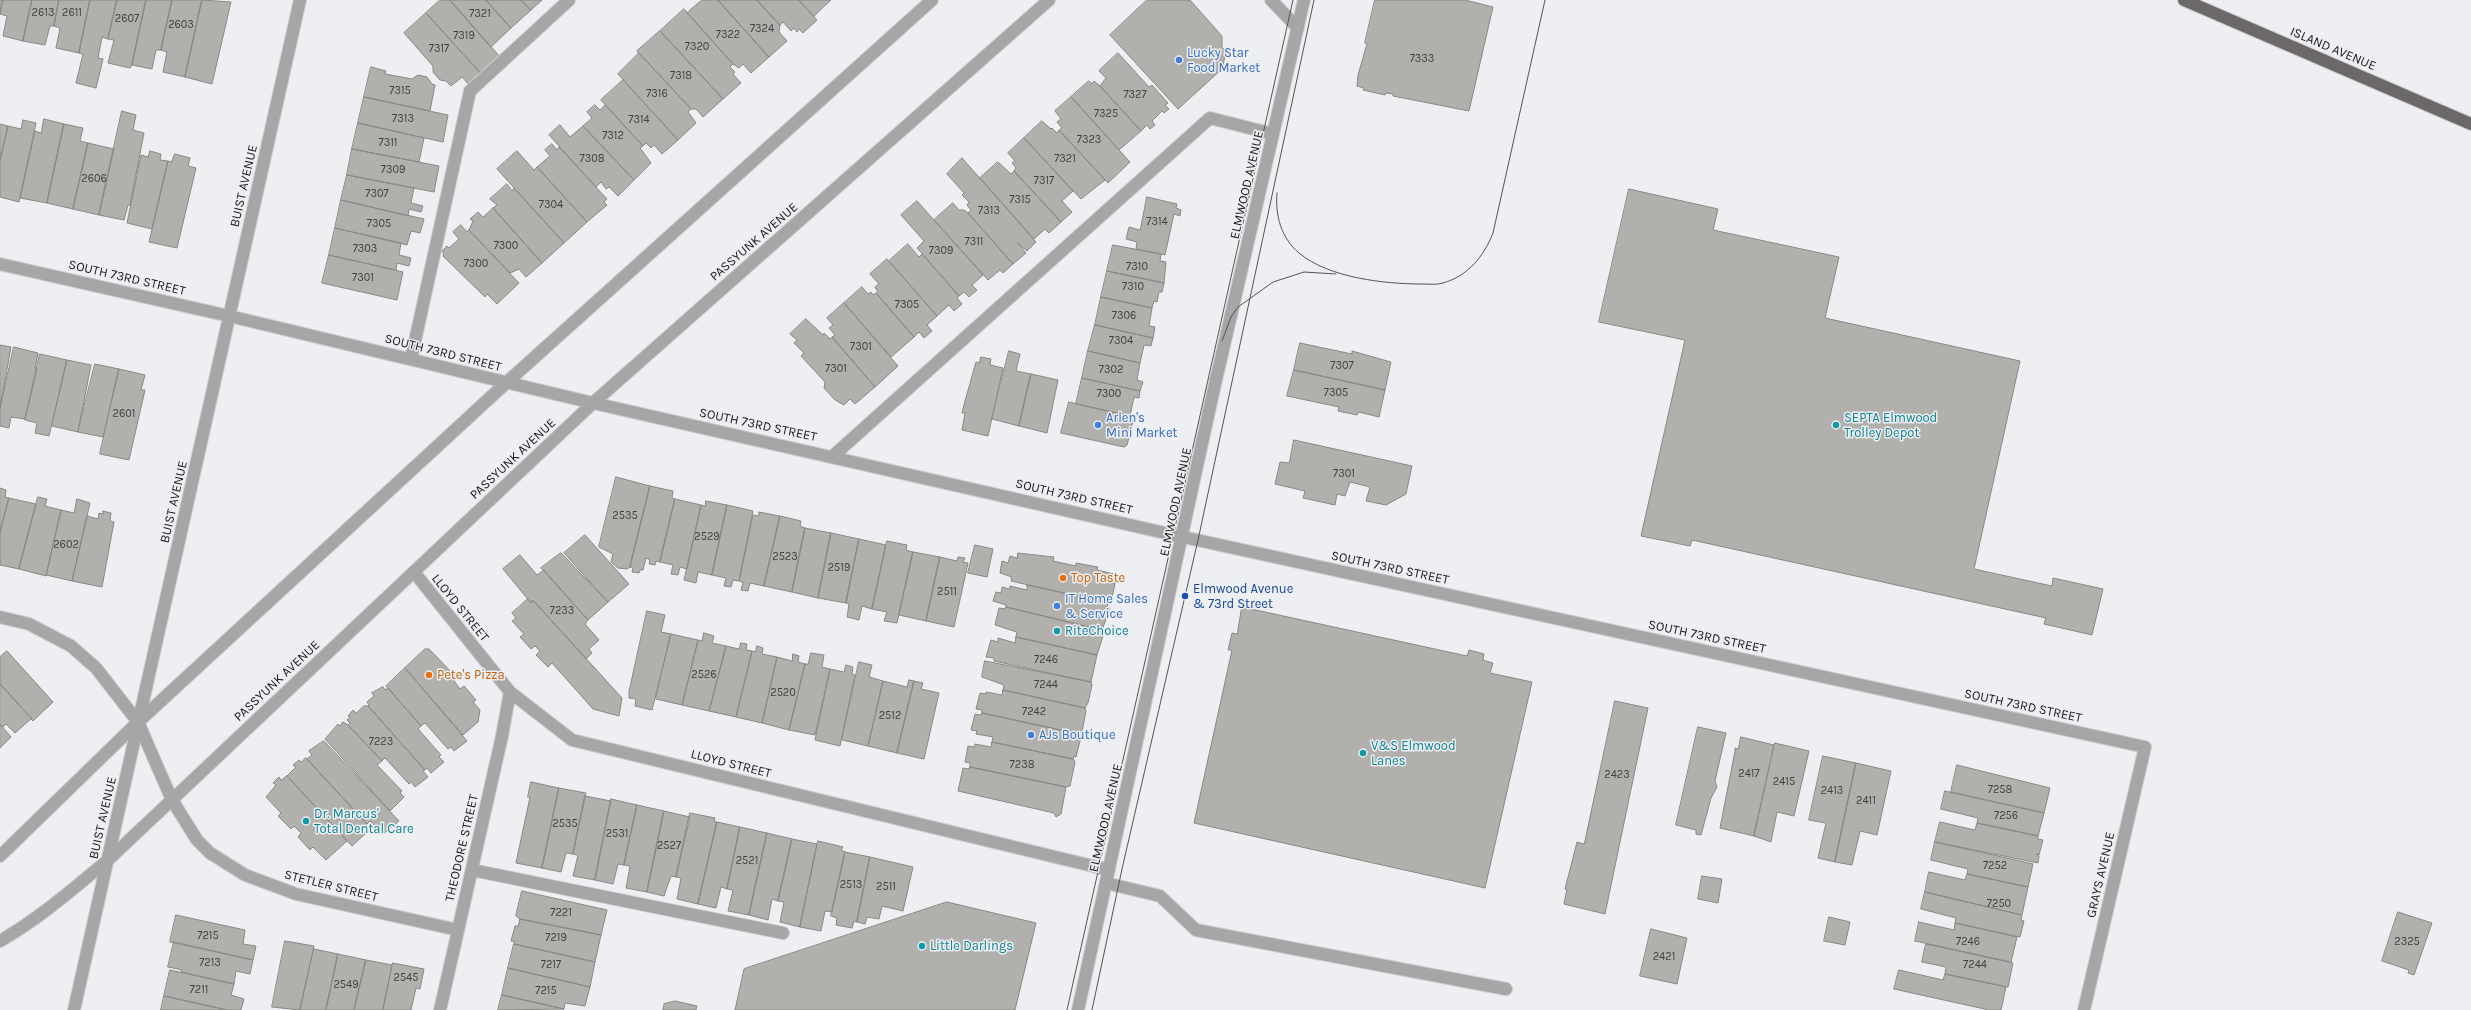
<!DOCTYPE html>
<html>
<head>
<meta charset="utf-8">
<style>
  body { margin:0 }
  canvas { display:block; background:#edeff3 }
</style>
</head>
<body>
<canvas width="2471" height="1010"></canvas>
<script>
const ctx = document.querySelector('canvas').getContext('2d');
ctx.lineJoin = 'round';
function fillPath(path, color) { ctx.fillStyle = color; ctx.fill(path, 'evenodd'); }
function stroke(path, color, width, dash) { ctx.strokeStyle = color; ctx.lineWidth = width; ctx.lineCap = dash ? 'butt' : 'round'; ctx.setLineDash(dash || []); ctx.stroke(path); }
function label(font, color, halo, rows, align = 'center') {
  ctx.font = font + ' Karla,sans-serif'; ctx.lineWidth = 3; ctx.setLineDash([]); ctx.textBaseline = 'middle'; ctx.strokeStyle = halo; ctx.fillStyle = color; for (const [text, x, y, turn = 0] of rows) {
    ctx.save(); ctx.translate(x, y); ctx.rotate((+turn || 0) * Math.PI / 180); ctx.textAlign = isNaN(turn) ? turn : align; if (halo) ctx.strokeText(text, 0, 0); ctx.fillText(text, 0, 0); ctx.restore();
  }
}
const building = new Path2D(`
  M0 0H3L0 14Z
  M3 0H32L23 41 3 36 7 16 0 14Z
  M32 0H59L54 26H50L45 45 23 41Z
  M59 0H90L79 53 56 48 60 28 54 26Z
  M90 0H117L108 39 102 37 98 58 103 59 96 88 76 83 83 54 79 53Z
  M117 0H146L132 65 130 68 108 63 114 40 108 39Z
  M146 0H172L161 50H156L152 69 132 65Z
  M172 0H202L185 77 163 72 167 52 161 50Z
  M202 0 231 2 212 84 185 77Z
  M440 0H450L502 59 483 76 426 13Z
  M450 0H486L511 28 491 47Z
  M486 0H521L531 10 511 28Z
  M521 0H542L531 10Z
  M702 0H718L769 57 751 73 743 64 739 68 733 64 687 13Z
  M718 0H757L780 25 779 32 787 41 769 57Z
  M757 0H799L817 20 803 33 799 29 797 32 794 28 791 31 783 22 780 25Z
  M799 0H831L814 16Z
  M1147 0H1190L1222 36V47L1226 52 1222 69 1178 109 1110 35Z
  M1375 0H1465L1493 7 1469 111 1393 96V94L1386 93 1385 95 1363 90 1364 88 1357 86 1358 75 1367 44 1365 43Z
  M684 9 733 64 730 67 735 72 733 74 741 83 723 99 660 31Z
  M426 13 483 76 471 87 462 77 451 86 446 81 440 80 433 72V66L404 33Z
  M660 31 723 99 703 117 696 109H691L637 51Z
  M639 53 691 109 688 112 696 123 678 140 618 74Z
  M1118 53 1149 87 1152 85 1168 103 1165 105 1169 109 1164 113 1162 111 1152 121 1155 125 1150 129 1147 125 1141 131 1100 86 1106 78 1099 71Z
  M371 67 386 71 385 74 412 79 418 75 427 77 432 84 435 85 430 111 364 97Z
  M623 80 678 140 662 154 654 145 651 148 646 143 643 146 601 100Z
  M1089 81 1092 84 1094 81 1100 86 1141 131 1119 150 1071 97Z
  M364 97 448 115 443 142 358 123Z
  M1071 97 1130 162 1108 183 1059 130 1062 128 1057 122 1061 119 1055 111Z
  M595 105 600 110 605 105 643 146 640 148 651 163 634 180 583 126 592 118 587 112Z
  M122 111 136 115 133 130 144 133 130 205H128L124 220 99 215Z
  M44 119 64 124 47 203 20 198 35 131 41 133Z
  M23 120 36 123 19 202 0 197V160L8 126 21 129Z
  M1042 121 1051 129 1052 128 1057 133 1059 130 1105 180 1081 199 1024 138Z
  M358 123 424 138 419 162 352 149Z
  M0 124 8 126 0 160Z
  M64 124 83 128 80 141 88 143 73 209 47 203Z
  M560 125 570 137 583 126 634 180 618 196 609 187 606 189 601 182 596 187 549 135Z
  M1024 138 1073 191 1062 201 1072 212 1061 222 1014 171 1016 168 1012 163 1015 161 1008 153Z
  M88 143 114 149 99 215 73 209Z
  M552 144 557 150 559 147 607 199 604 202 607 205 587 222 537 167 550 156 545 150Z
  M352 149 439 166 434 192 347 175Z
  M150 151 161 154 160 160 168 161 152 229 127 223 141 155 148 157Z
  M517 151 534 170 537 167 587 222 564 243 497 169Z
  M175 154 190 158 188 166 196 168 177 248 149 242 168 161 171 162Z
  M962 158 1036 242 1027 251 1017 242 1026 253 1013 264 968 213 971 210 967 205 969 202 962 195 964 193 947 174Z
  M998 162 1011 174 1014 171 1061 222 1049 233 1045 229 1034 239 980 178Z
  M347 175 414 188 411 203 423 206 421 212 409 209 408 216 341 200Z
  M507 184 512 191 514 188 564 243 542 263 493 208 497 205 490 199Z
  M1629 189 1718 209 1713 230 1839 257 1825 318 2020 361 1974 569 2052 586 2053 578 2103 589 2092 635 2044 624 2046 618 1692 540 1690 546 1641 536 1685 340 1599 322Z
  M1147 197 1177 204 1176 208 1181 210 1180 216 1174 214 1165 255 1136 249 1137 242 1126 239 1129 227 1140 230Z
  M341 200 424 219 420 233 411 231 407 245 335 228Z
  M917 201 983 275 972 285 977 290 969 297 964 292 959 296 917 248 924 241 901 215Z
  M953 203 959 210H964L968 213 1013 264 1003 273 1000 270 988 280 934 220Z
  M493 208 542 263 526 277 519 269 510 273 469 230 473 221 470 219 478 212 483 217Z
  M461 225 467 232 469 230 519 283 497 304 487 294 485 297 443 256 444 254 442 251 447 246 449 248 459 239 453 232Z
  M335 228 401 243 399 255 411 258 409 266 397 263 396 270 329 255Z
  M908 244 919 257 922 254 959 296 957 298 962 304 954 311 949 305 937 316 889 261Z
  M1113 245 1161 254 1160 261 1166 262 1164 283 1107 271Z
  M329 255 403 272 397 300 322 283Z
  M887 259 937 316 927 325 932 331 924 338 919 332 914 337 876 293 878 292 875 287 879 284 870 274Z
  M1107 271 1164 283 1162 292H1159L1157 302 1154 301 1152 308 1101 297Z
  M862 287 868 294 871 292 873 295 876 293 914 337 891 357 844 303Z
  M1101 297 1152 308 1149 326 1155 327 1153 338 1095 325Z
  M844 303 898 366 875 387 832 337 835 335 829 328 833 325 827 318Z
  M806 319 823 335 824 333 830 339 832 337 875 387 855 404 850 399 844 405 835 400 824 388 825 382 801 356 804 353 794 343 797 340 790 334Z
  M1095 325 1153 338 1151 346 1144 345 1140 363 1088 351Z
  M1300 343 1352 354V351L1391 362 1385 390 1294 370Z
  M0 345 11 347 0 408Z
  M14 347 38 353 35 369H37L25 419 11 417 9 428 0 426V408Z
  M1009 351 1020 354 1016 371 1031 374 1019 426 992 419Z
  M1088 351 1140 363 1137 380 1143 382 1140 391 1082 378Z
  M40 354 67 360 49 436 35 433 37 423 25 420Z
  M981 357 991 359 990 365 1003 368 988 436 962 430 965 413H962L965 401 976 362 979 363Z
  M67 360 91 365 78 432 52 426Z
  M95 364 119 369 103 437 78 432Z
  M119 369 145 375 141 390H145L129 460 100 454Z
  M1294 370 1385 390 1379 417 1359 412 1357 415 1338 411 1339 407 1287 396Z
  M1031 374 1058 380 1047 433 1019 426Z
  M1082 378 1140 391 1139 398 1134 397 1130 416 1076 404Z
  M1069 402 1134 417 1127 445 1124 447 1061 433Z
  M1294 440 1412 466 1406 494 1386 505 1366 501 1370 487 1350 482 1345 496 1337 494 1335 505 1303 498 1305 491 1275 484 1280 462 1289 463Z
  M616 477 650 486 630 567 627 569 618 568 611 562 613 554 599 547Z
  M650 486 673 491 672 498 675 499 660 562 656 561 655 565 649 564 650 560 646 558 643 570H640L639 573 632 572 633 568 630 567Z
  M0 488 6 490 5 497 9 498 0 532Z
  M38 497 47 499 45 506 61 510 46 576 19 569Z
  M9 498 36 504 19 569 0 565V532Z
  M77 499 90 503 72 581 46 575 61 510 74 513Z
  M675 499 701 505 687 569 680 567 678 575 671 574 673 565 660 562Z
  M706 501 727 505 712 575 698 572 696 583 684 580 701 505 705 506Z
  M727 505 753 511 739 581 733 580 731 587 724 586 726 578 712 575Z
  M103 511 111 513 110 521 114 522 102 587 72 581 87 516 98 519 99 513 103 514Z
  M759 512 780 516 764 586 750 583 748 591 741 590 743 582 739 581 753 515 759 516Z
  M780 516 801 521 800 526 805 528 792 592 764 586Z
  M805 528 831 533 818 598 792 592Z
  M831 533 859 539 846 603 818 598Z
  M585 535 629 584 608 602 564 553Z
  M859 539 886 545 872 609 862 606 859 620 847 617 849 604 846 603Z
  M887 541 907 545 906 550 913 552 897 623 884 621 887 612 872 609Z
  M975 545 993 549 987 577 968 573Z
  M913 552 940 557 926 621 899 615Z
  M561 553 608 602 588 620 541 568Z
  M1018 553 1054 557 1053 561 1076 566V563L1098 567 1097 570 1114 574V578L1116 579 1112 598H1110L1108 603 1011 581 1012 577 1000 573 1002 561 1008 563 1010 556 1017 558Z
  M520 555 537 575 544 570 588 620 585 624 599 640 589 649 592 653 586 659 533 600 531 603 503 569Z
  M940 557 957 561 958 557 965 558 963 562 968 563 954 627 926 621Z
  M1027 585 1108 603 1107 608H1110L1102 630 1006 607V605L993 601 996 592 1001 593 1002 587 1010 589V586L1027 590Z
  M528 599 531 603 533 600 622 698 619 716 593 709 552 663 548 667 536 655 540 651 535 646 531 649 520 637 524 634 512 621 516 618 512 613Z
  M1006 607 1102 630V633H1104L1097 655 1016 637 1017 632 995 625 999 608 1005 609Z
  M1242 607 1467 656 1469 650 1484 654 1483 660 1493 663 1490 673 1532 682 1485 888 1194 823 1232 650H1228L1232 633 1237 634Z
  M647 611 665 615 661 632 671 634 652 710 635 706 636 699 629 698V692Z
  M704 633 714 636 712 643 726 646 709 711 682 705 698 640 702 641Z
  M671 634 698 640 682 705 656 699Z
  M1016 637 1097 655 1091 682 994 661V658L986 657 991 640 998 642V638L1015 643Z
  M741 643 747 644 746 650 752 651 736 717 709 711 726 646 739 649Z
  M757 646 763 648 762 654 777 657 762 723 736 717 752 651 755 652Z
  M425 649H429L457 678 454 681 460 689 464 686 476 700 473 702 480 710 478 722 463 735 405 668Z
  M7 651 53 702 33 721 0 684V657Z
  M811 653 824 655 822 667 830 669 815 735 789 730 805 664H808Z
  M793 654 799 656 798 662 805 664 789 730 762 723 777 657 792 661Z
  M985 661 1091 682 1092 685 1088 703 1085 708 1003 690 1004 685 982 677Z
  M859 662 872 665 869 677 883 681 868 746 842 740Z
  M846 665 853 667 852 674 855 675 840 746 815 740 830 669 844 672Z
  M405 668 467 741 454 751 451 747 448 749 425 723 421 726 386 686Z
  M909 680 914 681 897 753 868 746 883 681 907 687Z
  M914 681 923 683 921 689 939 693 924 759 897 753Z
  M0 684 32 718 15 733 6 724 3 727 0 724Z
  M383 687 385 690 388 688 421 726 418 729 441 755 439 757 444 762 431 773 427 768 425 770 368 706 369 705 367 702 374 696 372 693Z
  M1003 690 1085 708 1086 711 1082 732 1079 731V734L982 713V710L976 709 980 693 986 694V692L1002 695Z
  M1615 701 1648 708 1605 914 1564 904 1567 889H1565L1577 842 1584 844Z
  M364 706H368L425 770 423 771 428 777 415 787 411 782 409 784 385 758 382 761 348 725 350 723 347 720 350 717 348 716 353 710 356 713Z
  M982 713 1079 734 1081 737 1076 757 1074 756 1073 759 992 742 993 737 976 734 977 731 971 730 975 714 981 715Z
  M343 722 348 725 382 761 377 765 402 791 400 793 404 797 390 811 325 739 338 724 340 726Z
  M0 724 11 737 0 748Z
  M1698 727 1726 733 1715 781 1717 787 1711 798 1701 835 1696 834V830L1676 825Z
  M1741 737 1774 745 1754 836 1720 828 1735 751V748L1738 749Z
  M324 741 399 821 383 834 370 821 367 824 307 759 312 755 309 751Z
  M992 742 1073 759 1075 762 1070 786 1066 787 970 767V763L965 762 968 746 974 747 975 744 991 747Z
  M1775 743 1809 751 1794 816 1777 812 1771 842 1754 836Z
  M1823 756 1856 763 1835 862 1818 858 1826 823 1809 820Z
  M306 758 367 824 361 829 365 834 352 846 287 776 296 767 293 765 299 760 301 762Z
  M1856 763 1891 771 1877 835 1860 831 1852 865 1835 862Z
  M1957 765 2050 788 2044 813 1951 792Z
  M970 767 1066 787 1061 814 1056 817 1054 813 958 791 963 768 969 769Z
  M287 776 347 841 326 860 313 847 310 850 298 837 301 833 294 826 291 829 278 816 281 813 266 797 276 785 273 783 279 777 281 780Z
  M531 782 559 788 542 868 516 863 530 797H528Z
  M559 788 586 793 573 854 566 853 561 872 542 868Z
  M1945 791 2044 813 2038 836 1977 823 1978 818 1941 809Z
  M585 796 611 801 595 880 573 876 578 855 573 854Z
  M611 799 637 805 624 865 618 864 613 884 595 880Z
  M637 805 664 811 647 892 626 888 630 866 624 865Z
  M664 811 690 817 676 877 671 876 664 896 647 892Z
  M690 813 715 818 714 822H717L698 904 677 899 681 878 676 877Z
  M717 822 740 827 727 889 721 887 716 908 698 904Z
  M1940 822 1975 830 1977 823 2038 836V839L2043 840 2039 855 2036 854 2039 856 2038 863 1935 842Z
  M740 827 767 833 749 915 728 911 733 890 727 889Z
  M767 833 792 839 778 901 772 899 768 920 749 915Z
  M792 839 817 844 800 927 780 922 784 902 778 901Z
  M818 841 843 847 841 850 845 852 832 912 825 911 821 931 800 927Z
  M1935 842 2033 864 2028 887 1967 874 1968 869 1931 860Z
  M845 852 870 857 857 922 854 921 852 928 836 925 837 918 831 916Z
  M870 857 913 867 903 911 882 906 879 919 867 917 865 924 857 922Z
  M1929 872 1965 880 1967 874 2028 887 2022 915 1925 892Z
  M1702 876 1722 879 1718 903 1698 899Z
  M522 891 607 910 601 935 520 919 516 916Z
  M1925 892 2022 915 2021 920 2024 921 2020 937 1955 923 1956 918 1921 909Z
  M947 902 1036 923 1015 1010H735L744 969Z
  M2398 912 2432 923 2414 975 2408 973 2409 970 2382 961Z
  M176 915 245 930 243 944 256 946 253 960 170 942Z
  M1829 917 1850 922 1845 945 1824 941Z
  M520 919 601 935 595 962 514 944V941H511L515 926H518Z
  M1919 922 1954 930 1955 923 2017 937 2011 962 1915 941Z
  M1651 929 1687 938 1677 984 1640 976Z
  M285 941 314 946 300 1010 272 1007Z
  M174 942 253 960 250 974 236 971 234 984 181 972 182 970 168 967Z
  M514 944 595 962 590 987 508 968Z
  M1926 944 2013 963 2008 987 1945 974 1946 967 1922 962Z
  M314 949 338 954 326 1010H300Z
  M338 954 366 960 354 1010H326Z
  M366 960 392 965 383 1010H354Z
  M393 963 424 969 420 989 416 988 411 1010H383Z
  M508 968 590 987 585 1006 565 1003 564 1009 502 995Z
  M170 970 234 984 231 995 244 999 241 1010H227L164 996Z
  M1899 970 1943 980 1945 974 2006 987 2001 1010H1989L1894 989Z
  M502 995 564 1009 498 1010Z
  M164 996 227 1010H161Z
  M675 1001 697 1006 696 1010H663L664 1004Z`);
fillPath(building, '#b2b0ac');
stroke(building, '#8a8885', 1);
const minor = new Path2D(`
  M1271 0 1298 28
  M0 264 229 316 593 403 1174 535 2145 747 2084 1010
  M411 359 470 91 569 0
  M833 456 1210 118 1273 134
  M414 572 510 692 572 740 1109 870
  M0 617 29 624 71 646 96 668 138 722 172 800 197 840 210 853 245 875 296 894 458 930
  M0 856 138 722 506 383 932 0
  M472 870 783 933
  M1106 883 1160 896 1196 930 1506 989
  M0 941C40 918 73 889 108 860L593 403 1049 0
  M74 1010 300 0
  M440 1010 502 736 510 692
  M1078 1010 1213 393 1304 0`);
const major = new Path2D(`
  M2184 0 2471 124`);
stroke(minor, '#cbcdd0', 14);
stroke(major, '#cbcdd0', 14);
stroke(minor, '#a7a5a5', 12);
stroke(major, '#6b6867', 12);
stroke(new Path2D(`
  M1277 193C1275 215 1281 238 1299 253 1329 278 1385 284 1422 284 1428 284 1437 285 1443 283 1468 276 1484 256 1493 233L1545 0
  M1222 341 1231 317 1238 307 1273 282 1304 272 1336 274
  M1067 1010 1293 0
  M1092 1010 1122 869 1198 540 1314 0`), '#535456', 1);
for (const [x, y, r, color] of [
  [1179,60,4,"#3f7fe0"],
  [1098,425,4,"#3f7fe0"],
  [1836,425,4,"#0f9aa8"],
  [1063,578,4,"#e8710a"],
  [1185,596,4,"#1a4fb4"],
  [1057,606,4,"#3f7fe0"],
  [1057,631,4,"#0f9aa8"],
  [429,675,4,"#e8710a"],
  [1031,735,4,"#3f7fe0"],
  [1363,753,4,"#0f9aa8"],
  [306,821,4,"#0f9aa8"],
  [922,946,4,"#0f9aa8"]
]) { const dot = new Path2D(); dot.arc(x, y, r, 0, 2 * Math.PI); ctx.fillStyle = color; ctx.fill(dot); stroke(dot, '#edeff3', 1.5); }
label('11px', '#3f403f', null, [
  ["2613",43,13],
  ["2611",72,13],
  ["7321",480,14],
  ["2607",127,19],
  ["2603",181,25],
  ["7324",762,29],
  ["7322",728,35],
  ["7319",464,36],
  ["7320",697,47],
  ["7317",439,49],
  ["7333",1422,59],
  ["7318",681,76],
  ["7315",400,91],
  ["7316",657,94],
  ["7327",1135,95],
  ["7325",1106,114],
  ["7313",403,119],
  ["7314",639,120],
  ["7312",613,136],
  ["7323",1089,140],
  ["7311",388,143],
  ["7308",592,159],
  ["7321",1065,159],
  ["7309",393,170],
  ["2606",94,179],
  ["7317",1044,181],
  ["7307",377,194],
  ["7315",1020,200],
  ["7304",551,205],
  ["7313",989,211],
  ["7314",1157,222],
  ["7305",379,224],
  ["7311",974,242],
  ["7300",506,246],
  ["7303",365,249],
  ["7309",941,251],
  ["7300",476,264],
  ["7310",1137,267],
  ["7301",363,278],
  ["7310",1133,287],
  ["7305",907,305],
  ["7306",1124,316],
  ["7304",1121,341],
  ["7301",861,347],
  ["7307",1342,366],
  ["7301",836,369],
  ["7302",1111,370],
  ["7305",1336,393],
  ["7300",1109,394],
  ["2601",124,414],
  ["7301",1344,474],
  ["2535",625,516],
  ["2529",707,537],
  ["2602",66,545],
  ["2523",785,557],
  ["2519",839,568],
  ["2511",947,592],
  ["7233",562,611],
  ["7246",1046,660],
  ["2526",704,675],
  ["7244",1046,685],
  ["2520",783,693],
  ["7242",1034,712],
  ["2512",890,716],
  ["7223",381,742],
  ["7238",1022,765],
  ["2417",1749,774],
  ["2423",1617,775],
  ["2415",1784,782],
  ["7258",2000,790],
  ["2413",1832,791],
  ["2411",1866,801],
  ["7256",2006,816],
  ["2535",565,824],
  ["2531",617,834],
  ["2527",669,846],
  ["2521",747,861],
  ["7252",1995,866],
  ["2513",851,885],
  ["2511",886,887],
  ["7250",1999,904],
  ["7221",561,913],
  ["7215",208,936],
  ["7219",556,938],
  ["7246",1968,942],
  ["2325",2407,942],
  ["2421",1664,957],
  ["7213",210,963],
  ["7217",551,965],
  ["7244",1975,965],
  ["2545",406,978],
  ["2549",346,985],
  ["7211",199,990],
  ["7215",546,991]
]);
label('13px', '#191a1b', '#edeff3', [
  ["ISLAND AVENUE",2333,49,23],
  ["ELMWOOD AVENUE",1247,185,-77],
  ["BUIST AVENUE",244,186,-77],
  ["PASSYUNK AVENUE",754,242,-41],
  ["SOUTH 73RD STREET",127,278,13],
  ["SOUTH 73RD STREET",443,353,14],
  ["SOUTH 73RD STREET",758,425,12],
  ["PASSYUNK AVENUE",513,459,-43],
  ["SOUTH 73RD STREET",1074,497,13],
  ["BUIST AVENUE",174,502,-77],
  ["ELMWOOD AVENUE",1176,502,-78],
  ["SOUTH 73RD STREET",1390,568,12],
  ["LLOYD STREET",460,608,51],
  ["SOUTH 73RD STREET",1707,637,12],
  ["PASSYUNK AVENUE",277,681,-43],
  ["SOUTH 73RD STREET",2023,706,12],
  ["LLOYD STREET",731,764,14],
  ["BUIST AVENUE",103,818,-77],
  ["ELMWOOD AVENUE",1106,818,-77],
  ["THEODORE STREET",462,848,-77],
  ["GRAYS AVENUE",2101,875,-77],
  ["STETLER STREET",331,886,14]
]);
label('13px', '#366cbe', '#edeff3', [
  ["Lucky Star",1187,53],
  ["Food Market",1187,68],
  ["Arlen's",1106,418],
  ["Mini Market",1106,433],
  ["IT Home Sales",1065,599],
  ["& Service",1065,614],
  ["AJs Boutique",1039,735]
], 'left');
label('13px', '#0d838f', '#edeff3', [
  ["SEPTA Elmwood",1844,418],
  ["Trolley Depot",1844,433],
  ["RiteChoice",1065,631],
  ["V&S Elmwood",1371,746],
  ["Lanes",1371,761],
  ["Dr. Marcus'",314,814],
  ["Total Dental Care",314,829],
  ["Little Darlings",930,946]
], 'left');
label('13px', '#c56008', '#edeff3', [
  ["Top Taste",1071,578],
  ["Pete's Pizza",437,675]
], 'left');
label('13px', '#164399', '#edeff3', [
  ["Elmwood Avenue",1193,589],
  ["& 73rd Street",1193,604]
], 'left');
</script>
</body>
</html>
